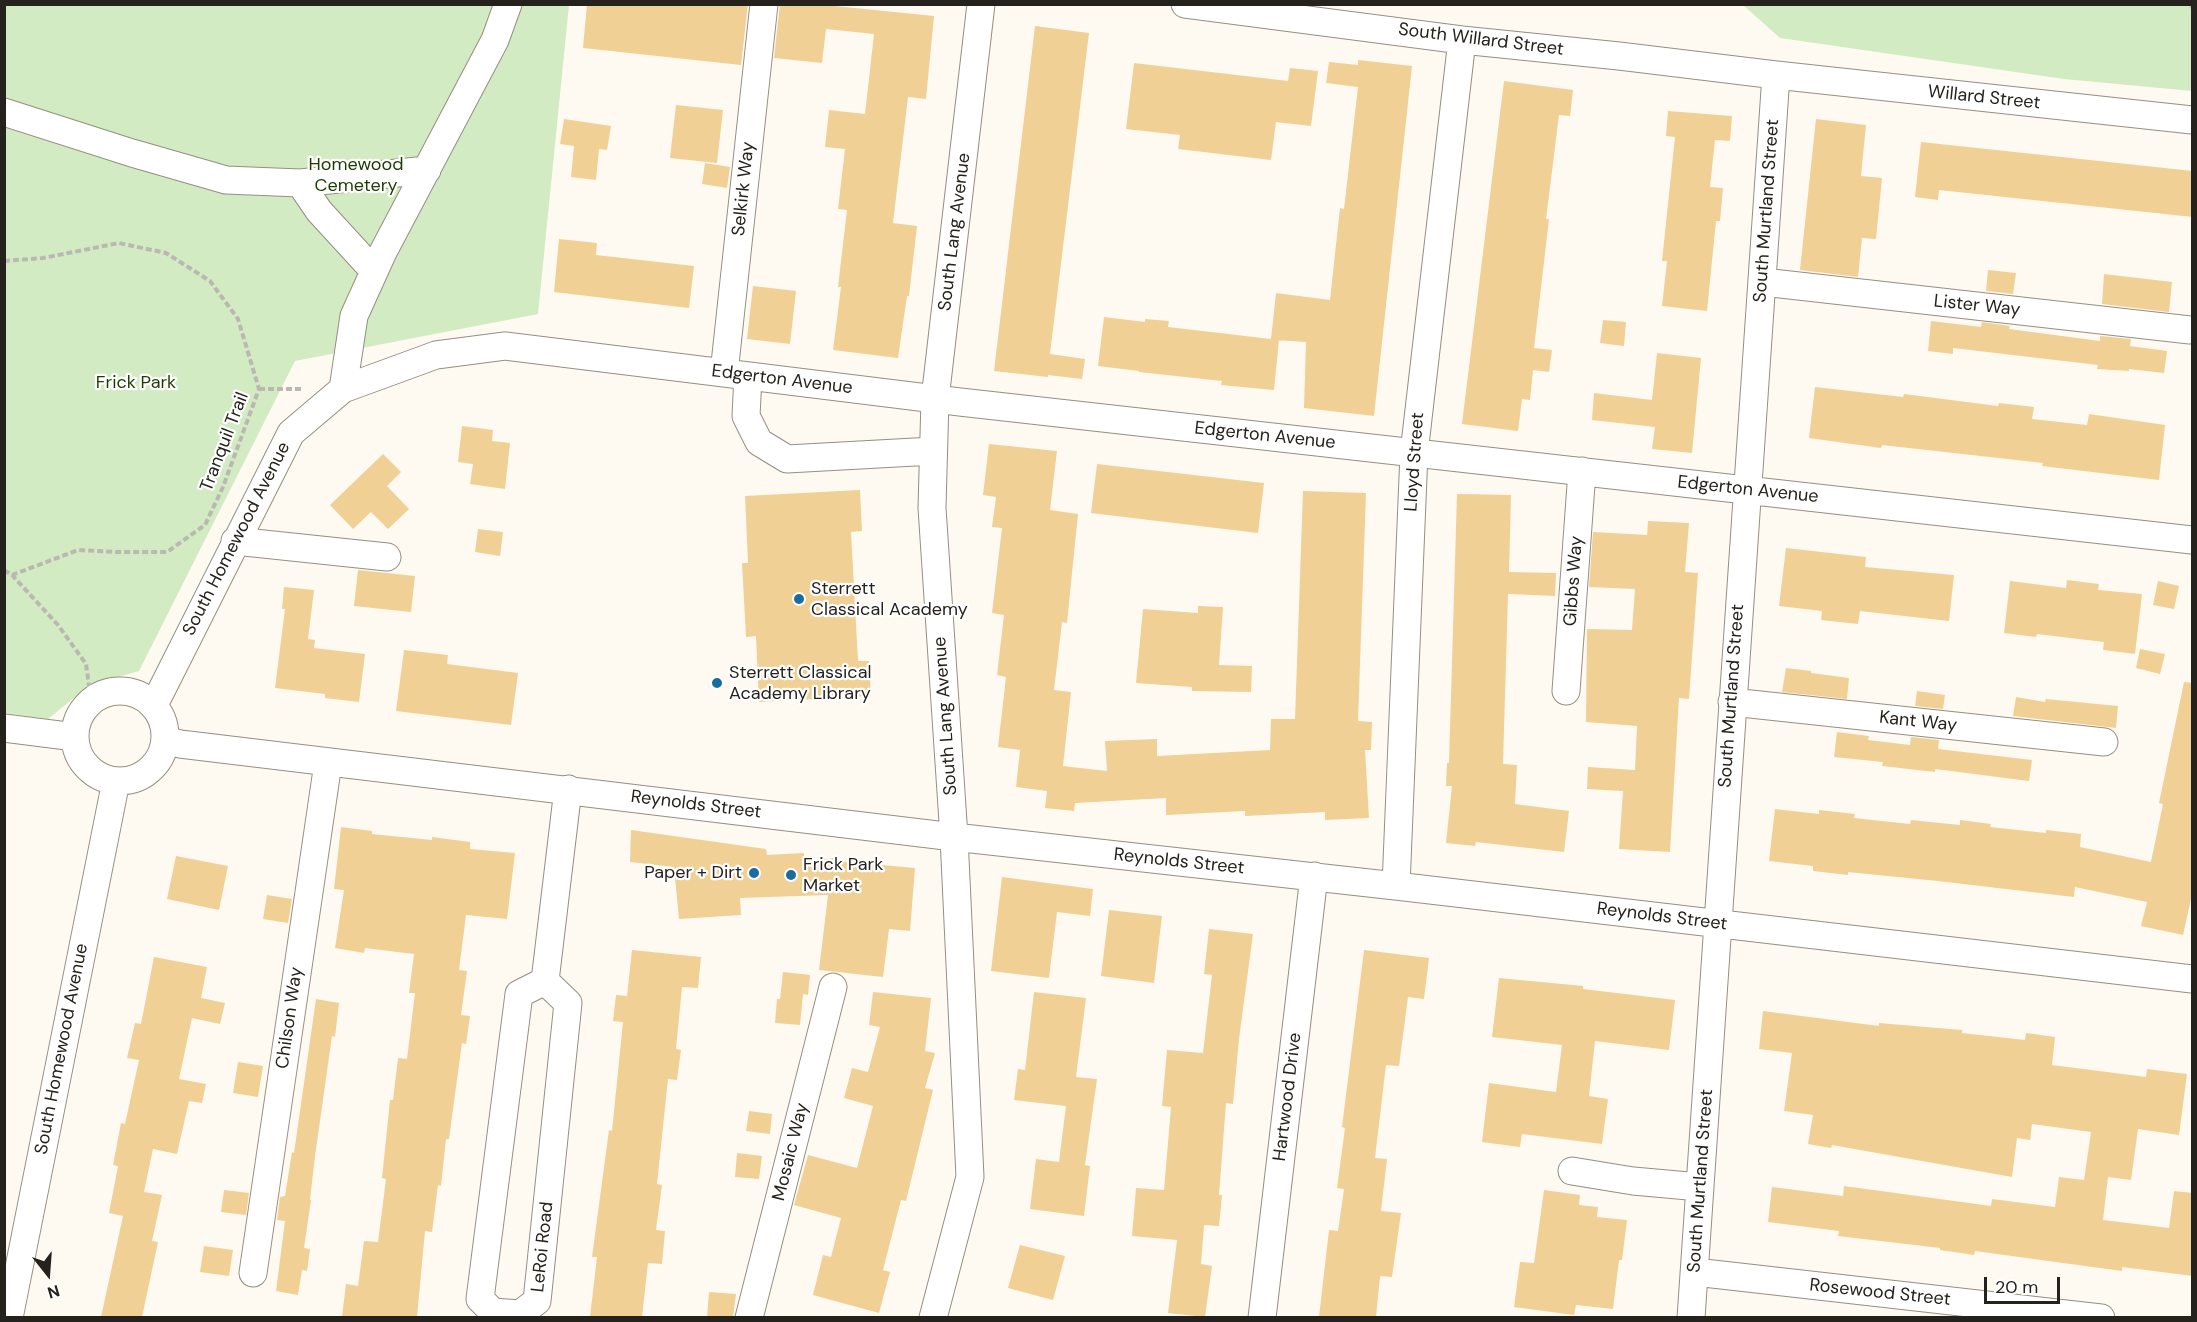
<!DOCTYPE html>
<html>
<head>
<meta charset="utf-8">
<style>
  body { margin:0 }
  #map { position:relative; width:2197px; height:1322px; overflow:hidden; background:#fefaf2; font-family:"DM Sans",sans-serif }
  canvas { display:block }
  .frame { position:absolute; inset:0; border:6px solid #25221d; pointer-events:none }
  .north { position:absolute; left:18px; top:1244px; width:60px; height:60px; -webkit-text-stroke:4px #fff; paint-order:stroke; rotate:163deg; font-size:16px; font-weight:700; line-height:24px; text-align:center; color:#25221d }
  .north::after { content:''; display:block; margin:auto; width:21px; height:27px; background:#25221d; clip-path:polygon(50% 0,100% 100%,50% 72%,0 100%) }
  .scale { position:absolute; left:1984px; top:1277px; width:76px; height:27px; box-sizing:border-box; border:3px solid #25221d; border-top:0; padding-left:8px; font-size:18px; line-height:21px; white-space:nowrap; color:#25221d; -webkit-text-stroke:4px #fff; paint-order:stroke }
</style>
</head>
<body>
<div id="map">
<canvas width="2197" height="1322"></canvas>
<div class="frame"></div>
<div class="north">N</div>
<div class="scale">20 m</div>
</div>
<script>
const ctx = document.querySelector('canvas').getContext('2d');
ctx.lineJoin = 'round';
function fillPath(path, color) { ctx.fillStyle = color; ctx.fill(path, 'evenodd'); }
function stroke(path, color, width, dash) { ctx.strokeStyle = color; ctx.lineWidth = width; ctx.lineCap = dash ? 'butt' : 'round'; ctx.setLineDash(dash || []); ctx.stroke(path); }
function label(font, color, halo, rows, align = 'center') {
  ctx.font = font + ' "DM Sans",sans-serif'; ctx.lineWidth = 4.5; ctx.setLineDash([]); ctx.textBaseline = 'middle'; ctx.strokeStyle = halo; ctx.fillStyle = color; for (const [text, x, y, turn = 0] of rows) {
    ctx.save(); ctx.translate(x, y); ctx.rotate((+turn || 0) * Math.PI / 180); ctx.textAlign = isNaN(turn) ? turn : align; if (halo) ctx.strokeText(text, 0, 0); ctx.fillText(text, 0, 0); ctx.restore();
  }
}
fillPath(new Path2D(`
  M5 5H569L538 314 295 361 139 671 90 685 48 719 5 713Z
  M1743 5H2192V91L2064 79 1780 38Z`), '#d2ebc3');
fillPath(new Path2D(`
  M587 4H748L741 65 583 48Z
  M780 4 835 6 934 16 926 99 908 97 893 223 917 226 909 296H907L898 358 833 350 841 287H838L847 210 838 209 845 149 825 147 829 110 865 114 874 34 826 29 822 63 774 58Z
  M1035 26 1089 33 1050 354 1085 359 1082 379 1048 375V377L994 371Z
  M1358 60 1412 66 1374 416 1304 408 1306 342 1275 340H1279L1274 390 1221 385 1222 381 1139 372V371L1098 366 1104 317 1145 322V319L1169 321 1168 327 1271 339 1276 293 1330 300 1340 208 1344 209 1358 87 1326 83 1329 62 1358 65Z
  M1134 63 1288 81 1290 68 1318 71 1311 126 1276 122 1271 160 1178 149 1180 135 1126 129Z
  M1504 81 1573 90 1570 116 1559 115 1546 219H1549L1534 348 1552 350 1549 372 1533 370 1530 400 1522 399 1518 431 1462 424Z
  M676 105 723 110 717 163 670 158Z
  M1668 111 1732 116 1730 141 1715 140 1710 187 1723 188 1720 221H1716L1707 311 1662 306 1667 261H1662L1675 137 1666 136Z
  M564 119 611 126 607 150 599 149 596 180 571 177 574 146 560 144Z
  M1816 119 1866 125 1861 176 1882 178 1876 239 1862 238 1858 277 1800 270Z
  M1921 142 2193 171V217L1939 190 1938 200 1915 197Z
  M705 163 730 167 727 188 702 184Z
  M559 239 597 243 596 255 694 266 689 308 554 292Z
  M1988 270 2016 273 2013 294 1986 291Z
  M2104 274 2172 282 2169 312 2102 304Z
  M753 286 796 291 790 344 747 339Z
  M1603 320 1626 322 1624 346 1600 343Z
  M1931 321 1981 327 1982 322 2010 326 2009 329 2100 341V336L2131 339 2130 346 2167 351 2164 373 2129 369V371L2097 369 2098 365 1953 348V354L1928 351Z
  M1657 353 1701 358 1692 453 1652 449 1655 427 1592 420 1594 393 1652 400Z
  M1815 387 1903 397 1904 394 1998 406 1999 403 2034 407 2032 419 2087 425 2089 414 2165 425 2159 480 2042 466 2043 463 1882 445 1881 448 1809 438Z
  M462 426 493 430 492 441 510 443 505 489 470 484 473 464 458 462Z
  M989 444 1057 451 1050 510 1078 514 1067 623 1062 622 1054 690 1071 692 1063 766 1107 771 1105 741 1157 739V756L1270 750 1271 719H1295L1303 491 1366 493 1358 721 1372 722 1371 750H1365L1369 818 1325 820V812L1245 816V811L1166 815V798L1075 803 1074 811 1045 808 1047 791 1016 787 1020 750 998 747 1006 677 997 675 1004 615 992 613 1002 528 992 527 996 497 983 495Z
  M383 454 401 472 387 486 409 509 388 529 371 512 353 529 330 505Z
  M1097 464 1264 483 1258 533 1091 513Z
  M860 490 862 531 851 532 858 661H869L871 696 759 702 756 636 746 637 742 563H748L745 496Z
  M1457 494 1511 495 1509 572 1556 573 1555 596 1508 594 1503 764 1517 765 1515 804 1569 811 1564 852 1476 842 1475 846 1446 843 1452 786H1446L1447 763H1449Z
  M1648 521 1689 523 1685 572 1698 573 1689 699 1679 698 1670 852 1619 849 1623 791 1587 789 1588 767 1635 770 1637 726 1586 722 1587 629 1632 630 1635 589 1589 587 1593 532 1647 535Z
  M478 529 503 532 500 556 475 552Z
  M1786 548 1866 557 1865 567 1954 575 1949 621 1860 611 1858 624 1821 620 1822 611 1779 606Z
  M358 570 415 576 411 612 354 606Z
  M2067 580 2099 584 2098 590 2142 594 2135 654 2103 650 2104 642 2037 634 2036 637 2004 633 2010 581 2066 588Z
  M2158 581 2179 586 2174 609 2153 605Z
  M284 587 314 590 308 639 315 640 314 648 365 654 359 702 325 698V694L275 688 285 609H282Z
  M1198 606 1223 607 1219 665 1252 666 1251 692 1192 691V687L1136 683 1143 609 1198 613Z
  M2140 649 2165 654 2160 674 2136 668Z
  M404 650 448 655 447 664 518 673 511 725 396 711Z
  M1786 668 1811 671V673L1849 678 1847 699 1782 692Z
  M2184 682 2193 683V890L2183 935 2141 926 2147 902 2075 887 2074 897 1938 881 1848 872V875L1813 871V866L1769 861 1775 809 1819 814V810L1855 814 1854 818 1910 824 1911 820 1960 825V820L1991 824 1990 827 2046 833V830L2081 834 2080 847 2151 862 2163 804 2159 803Z
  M1917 691 1945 695 1943 709 1915 706Z
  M2016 697 2045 702 2046 699 2118 706 2116 728 2013 716Z
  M1837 732 1869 736 1868 740 1910 745 1911 737 1939 740 1938 749 2032 760 2029 781 1935 769V772L1882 766 1883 762 1834 757Z
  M341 827 372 831V834L432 840V837L470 842V849L515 853 507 919 466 915 459 970 467 971 461 1015 470 1016 466 1044 462 1043 449 1139H446L441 1186 438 1185 432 1232 425 1231 417 1317H342L346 1284 358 1286 364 1241 378 1242 386 1179 382 1178 390 1100H393L398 1058 407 1059 415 993H409L414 954 365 948 364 953 335 948 344 890 334 889Z
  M631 830 766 849 767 855 804 853V861L836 858V861L915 868 910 931 889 929 883 977 819 970 828 895 740 898 741 915 679 919 674 867 630 862Z
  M176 856 228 866 219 910 167 899Z
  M1002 877 1093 889 1090 916 1057 912 1049 978 991 971Z
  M267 895 292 899 288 923 263 919Z
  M1109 910 1162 916 1154 983 1101 976Z
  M1209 929 1253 934 1239 1039 1233 1104 1226 1103 1219 1195H1222L1219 1226 1204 1225 1201 1264 1212 1266 1205 1317 1168 1313 1177 1240 1132 1236 1136 1188 1164 1190 1171 1107 1162 1106 1167 1050 1203 1053 1212 975 1204 974Z
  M632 950 701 957 698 988 682 987 676 1049 681 1050 677 1080 668 1079 657 1184 662 1185 656 1230 665 1231 662 1264 648 1263 642 1317H590L597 1257H592L609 1130 612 1131 623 1022 613 1021 616 995 627 996Z
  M1364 950 1429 958 1424 999 1408 997 1399 1066 1386 1065 1375 1158 1387 1159 1381 1211 1401 1213 1392 1277 1380 1276 1376 1317H1319L1329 1230 1338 1231 1344 1189 1337 1188 1345 1128 1342 1127Z
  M154 957 207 967 201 998 225 1003 220 1024 192 1018 179 1079 206 1084 202 1103 189 1101 177 1154 153 1149 144 1192 162 1195 152 1241 158 1242 142 1317H101L123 1216 109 1213 118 1166 113 1165 121 1123 125 1124 139 1060 127 1058 135 1023 141 1024Z
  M783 972 810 975 808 995 803 994 800 1025 775 1023 777 999H780Z
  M1499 978 1583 986V989L1675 1000 1669 1050 1595 1041 1589 1096 1608 1099 1602 1144 1522 1134 1520 1147 1482 1142 1489 1083 1556 1092 1562 1045 1492 1037Z
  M873 992 931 998 925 1051 935 1053 925 1088 933 1090 906 1201 901 1200 883 1270 890 1272 879 1313 813 1295 823 1255 831 1257 841 1218 794 1205 808 1155 857 1168 873 1106 844 1098 852 1068 868 1072 880 1027 869 1025Z
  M1034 992 1086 998 1076 1077 1097 1079 1085 1165 1090 1166 1084 1216 1030 1209 1036 1159 1059 1162 1066 1106 1014 1100 1018 1069 1025 1070Z
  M316 999 339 1003 335 1037 332 1036 315 1156 310 1200H311L304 1248 310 1249 307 1271 302 1270 298 1295 276 1291 285 1221 277 1220 280 1197 285 1196 292 1152 294 1153Z
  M1763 1011 1879 1026V1023L1962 1030V1033L2025 1040 2026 1033 2055 1037 2052 1065 2146 1077 2147 1069 2187 1074 2179 1135 2138 1129 2131 1180 2108 1177 2103 1220 2169 1228 2174 1191 2193 1193V1276L2122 1267V1271L1975 1251 1974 1255 1940 1250V1248L1838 1236 1839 1231 1768 1222 1772 1187 1843 1196 1844 1186 1991 1206 1992 1199 2055 1207 2059 1177 2084 1180 2091 1132 2032 1124 2030 1140 2017 1138 2012 1177 1832 1145 1831 1148 1808 1144 1813 1115 1784 1111 1792 1053 1759 1049Z
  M238 1062 263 1066 258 1097 233 1093Z
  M749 1111 772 1114 770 1134 746 1131Z
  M737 1153 762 1156 759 1179 735 1177Z
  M224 1190 249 1193 246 1215 221 1212Z
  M1544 1190 1580 1195 1579 1205 1598 1207 1597 1217 1627 1220 1622 1260H1619L1613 1309 1576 1305 1574 1315 1514 1307 1520 1262 1534 1263Z
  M1020 1245 1065 1256 1053 1300 1008 1288Z
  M204 1246 233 1250 229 1276 200 1272Z
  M709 1292 736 1294 733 1317H707Z`), '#f0d095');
const minor = new Path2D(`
  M1185 4 1462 40 1619 56 1776 75 2192 120
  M4 112 132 153 226 180 300 183 319 211 374 271
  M300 183 427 170
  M1763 282 2190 330
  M724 373 764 4
  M748 376 746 416 759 442 787 459 933 451
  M343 389 354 316 383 252 495 40 508 4
  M235 541 387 557
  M75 736a45 45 0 1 1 90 0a45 45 0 1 1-90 0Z
  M1566 691 1582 471
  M1732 702 2104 742
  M154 705 291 433 343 389 436 355 505 346 960 402 2192 540
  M4 728 75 737
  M166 740 180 744 954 837 1396 886 2192 979
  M1396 886 1414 453 1462 40
  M545 981 568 1003 537 1301 520 1314 493 1312 480 1299 519 994 545 981 568 789
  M1572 1171 1633 1181 1700 1187
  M1695 1272 2101 1318
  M253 1273 328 763
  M9 1318 116 781
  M749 1318 833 987
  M933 1318 970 1177 954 837 932 508 935 399 981 4
  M1262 1318 1314 876
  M1691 1318 1776 75`);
stroke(minor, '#958f82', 29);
stroke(new Path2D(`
  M2191 4 2192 8
  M4 261 43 258 119 243 166 253 210 281 238 319 259 389 223 487 205 525 167 552H116L78 550 12 575
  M259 389H304
  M4 570 12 575 58 625 86 664 91 701`), '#bbb8b1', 4, [6, 3]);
stroke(minor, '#fff', 27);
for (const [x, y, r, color] of [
  [799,599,6,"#196d9e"],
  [717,683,6,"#196d9e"],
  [754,873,6,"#196d9e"],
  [791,875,6,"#196d9e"]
]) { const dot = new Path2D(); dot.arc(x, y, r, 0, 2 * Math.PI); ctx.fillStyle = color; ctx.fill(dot); stroke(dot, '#fff', 2); }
label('18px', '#25221d', '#fff', [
  ["South Willard Street",1481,40,7],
  ["Willard Street",1984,98,6],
  ["Selkirk Way",744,189,-84],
  ["South Murtland Street",1767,211,-86],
  ["South Lang Avenue",955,232,-83],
  ["Lister Way",1977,306,6],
  ["Edgerton Avenue",782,380,7],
  ["Edgerton Avenue",1265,436,6],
  ["Tranquil Trail",225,442,-69],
  ["Lloyd Street",1415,462,-86],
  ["Edgerton Avenue",1748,490,6],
  ["South Homewood Avenue",237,539,-63],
  ["Gibbs Way",1574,581,-86],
  ["South Murtland Street",1732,696,-86],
  ["South Lang Avenue",946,716,-94],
  ["Kant Way",1918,722,6],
  ["Reynolds Street",696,805,7],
  ["Reynolds Street",1179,862,6],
  ["Reynolds Street",1662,917,7],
  ["Chilson Way",290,1018,-82],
  ["South Homewood Avenue",62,1049,-79],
  ["Hartwood Drive",1288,1097,-83],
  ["Mosaic Way",791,1152,-76],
  ["South Murtland Street",1701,1181,-86],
  ["LeRoi Road",543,1247,-84],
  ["Rosewood Street",1880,1293,6]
]);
label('18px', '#1e3c01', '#fff', [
  ["Homewood",356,165],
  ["Cemetery",356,186],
  ["Frick Park",136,383]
]);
label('18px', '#25221d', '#fff', [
  ["Sterrett",811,589],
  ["Classical Academy",811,610],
  ["Sterrett Classical",729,673],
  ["Academy Library",729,694],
  ["Frick Park",803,865],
  ["Market",803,886],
  ["Paper + Dirt",742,873,"right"]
], 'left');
</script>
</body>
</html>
